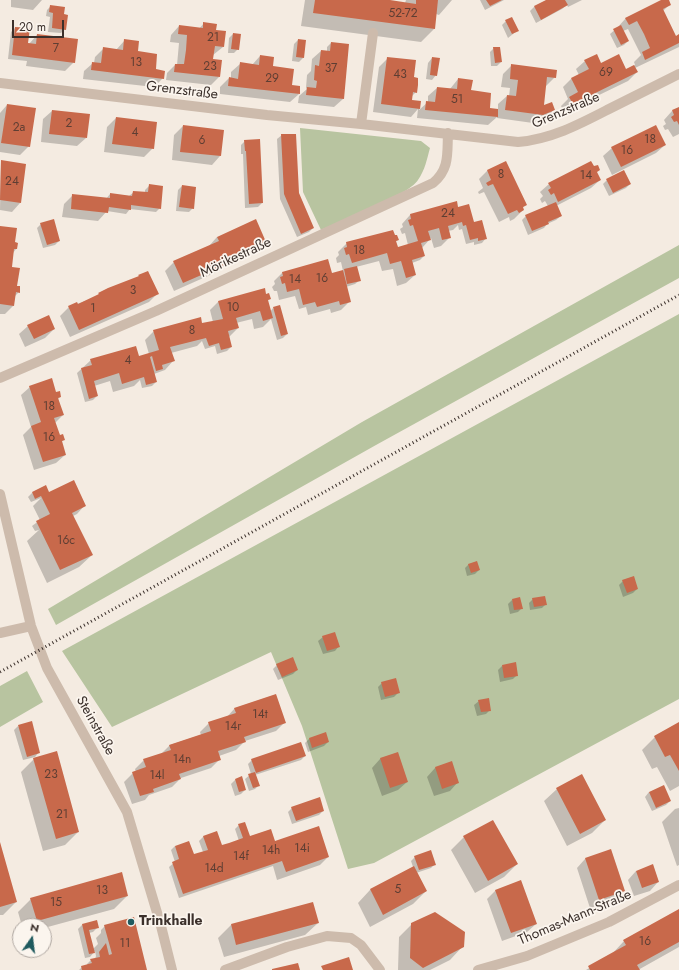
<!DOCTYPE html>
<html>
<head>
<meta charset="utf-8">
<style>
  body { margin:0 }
  #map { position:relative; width:679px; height:970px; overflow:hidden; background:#f4ebe1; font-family:Jost,sans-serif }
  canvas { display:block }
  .north { position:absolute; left:12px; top:918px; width:40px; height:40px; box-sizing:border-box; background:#fbf5ee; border:1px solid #aea6a0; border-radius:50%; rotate:14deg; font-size:11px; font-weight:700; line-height:16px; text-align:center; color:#3b302b }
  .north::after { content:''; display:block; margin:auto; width:14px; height:18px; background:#1f5a5e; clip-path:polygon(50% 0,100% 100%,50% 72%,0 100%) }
  .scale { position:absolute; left:12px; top:20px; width:52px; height:18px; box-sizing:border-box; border:2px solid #3b302b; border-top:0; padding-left:5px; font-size:12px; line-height:14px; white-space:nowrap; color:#3b302b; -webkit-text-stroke:3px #fbf5ee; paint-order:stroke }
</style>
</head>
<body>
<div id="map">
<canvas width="679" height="970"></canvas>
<div class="north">N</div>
<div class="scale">20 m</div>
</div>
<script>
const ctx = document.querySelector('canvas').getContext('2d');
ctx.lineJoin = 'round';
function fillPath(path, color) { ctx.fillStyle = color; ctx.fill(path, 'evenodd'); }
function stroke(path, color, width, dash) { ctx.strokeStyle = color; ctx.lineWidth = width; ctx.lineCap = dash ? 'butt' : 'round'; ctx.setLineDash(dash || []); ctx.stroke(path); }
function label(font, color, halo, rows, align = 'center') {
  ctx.font = font + ' Jost,sans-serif'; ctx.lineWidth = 3.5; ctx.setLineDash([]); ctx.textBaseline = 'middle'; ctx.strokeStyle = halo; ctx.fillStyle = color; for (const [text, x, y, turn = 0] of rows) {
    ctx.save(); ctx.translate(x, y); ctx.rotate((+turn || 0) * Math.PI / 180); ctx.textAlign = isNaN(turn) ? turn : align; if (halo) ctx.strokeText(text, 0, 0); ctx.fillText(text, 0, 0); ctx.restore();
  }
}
fillPath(new Path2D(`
  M300 128 421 141 430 148C427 159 425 170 418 180 408 196 341 221 321 230L303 192Z
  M679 245V278L376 445 56 625 48 609 362 422Z
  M679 314V699L374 863 348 869 302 726 271 652 112 727 62 651Z
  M27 671 43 702 0 727V686Z`), '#b8c4a0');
fillPath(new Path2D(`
  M11 0H42L33 10 11 7Z
  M305 0H382L405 3 406 0H452L439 15 436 14 434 29 421 42 301 26Z
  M480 0H504L485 10Z
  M548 0H582L568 7 567 5 562 9 536 23 530 11 534 7Z
  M664 0H668L670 4 663 11 675 37 679 35V47L635 68 637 72 628 81 564 112 561 106 568 99 563 87 571 79 579 75 576 69 585 61 625 70 635 65 634 62 641 55 628 29 623 31 628 41 624 45 617 48 610 34 617 28 626 18Z
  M51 6 65 29 61 33 48 32 50 17 46 16 47 10Z
  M506 21 518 30 508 38 502 25Z
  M204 23 215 30 223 47 213 55 212 60 219 77 211 85 166 80 167 73 175 65H177L179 43 170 42 171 35 179 26 199 29Z
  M15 28 27 43 29 44 37 35 74 62 65 71 26 66 27 61 8 59 11 32Z
  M233 34 238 49 234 53H228L229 38Z
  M125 40 163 78 154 87 83 79 84 71 93 63H94L95 57 104 48 116 50Z
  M298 40 303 58 299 62 292 61 294 44Z
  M331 43 343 99 334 107 298 103 299 96 307 89 306 88 307 75 311 71 312 59 321 51H327V47Z
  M494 48 501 62 497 66H491L490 52Z
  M260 56 299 94 290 102 220 94V87L229 78 231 79V72L240 64 252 65Z
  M388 58 413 78 416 92 411 97 410 100 420 102 419 110 428 102V96L437 88 450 89 458 79 488 109 498 110V104L507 96H509L510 88 501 87 503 74 512 65 555 77 546 86H545L542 107 554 110 545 118 533 123 497 118V117L488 125 417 118 418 109 411 117 373 112 379 67Z
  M432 58 436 75 432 80 426 79 428 63Z
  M7 105 29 146 20 155 0 152V113Z
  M679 108V134L673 137 668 129 665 130 663 126 666 124 664 120 672 111Z
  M52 111 86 138 77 146 41 142 43 119Z
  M116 118 153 148 144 157 104 152 107 127Z
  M183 126 223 131 220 156 212 165 172 160 174 135Z
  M282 135 298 194 313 228 309 232 297 237 280 199 277 139Z
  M245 141 262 203 258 207 245 208 243 154H241V145Z
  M665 145 656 153 612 175 603 156 612 148Z
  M1 161 25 165 20 203 12 212 0 210Z
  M505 162 526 205 522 208 523 210 514 219 510 221 509 217 499 222 484 192 479 194 478 192 483 188 479 179 487 171Z
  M596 173 600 180 591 188 556 206 561 216 556 220 547 224 544 228 528 235 522 220 526 216 548 206 545 201 542 203 540 199 543 196 540 192 549 184Z
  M607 180 630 184 626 188 609 196 603 184Z
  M149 186 160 208 156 212 130 209 126 214 107 211 98 221 62 217 64 204 73 195 106 199 110 194 129 196 134 192 145 193V190Z
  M182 186 193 208 189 212 176 211 178 190Z
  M458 209 486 238 482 243 474 245V242L466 244 462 229 459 230 458 225 453 230 448 231 450 237 441 246 434 248 431 238 422 248 424 256 420 260 412 263 415 275 406 283 397 286 393 269 382 271 379 261 356 267 360 280 355 284 346 287 350 301 341 310 331 313 330 309 308 315 306 307 299 309 295 296 279 300 277 291H274L272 287 275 284 274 281 283 272 332 274 343 271 341 262 337 263 336 258 339 255 338 252 347 243 398 240 395 242 397 248 408 245 405 233 402 234 400 229 403 227 402 224 410 215Z
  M41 224 59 241 55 245 43 248 37 228Z
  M0 227 14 243 16 249 13 253 11 267 19 292 15 296 13 306 5 314H0Z
  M217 237 264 242 256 250 226 264 219 271 174 291 165 271 174 262 209 246Z
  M148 272 157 294 149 302 70 337 60 316 69 307 96 297 99 294 136 278Z
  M265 295 270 299 267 301 270 312 273 308 287 334 283 338 277 340 271 319 263 327 254 329 252 319 236 323 238 328 229 337 231 347 227 351 217 354 215 346 205 349 202 341 197 346 171 353 173 361 165 370 154 374 156 382 152 386 142 388 140 380 134 386 113 392 110 381 94 386 97 396 93 400 85 402 77 373 91 360 138 358 149 354 145 340 154 331 213 322 210 310 218 302Z
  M28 326 54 329 45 338 25 347 19 334Z
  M30 387 56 393 60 397 58 399 63 415 55 423 59 436 63 440 61 443 65 455 56 463 34 470 23 435 31 427 21 395Z
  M32 493 85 505 77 514 73 516 92 555 79 567 47 583 27 541 39 530 35 531 32 526 40 520 33 506 41 498 31 502 28 497Z
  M469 564 479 570 475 574 467 576 465 568Z
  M623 581 637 589 633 593 623 597 619 585Z
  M533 599 546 604 542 608 530 610 529 603Z
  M512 600 522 608 518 612 510 614 508 604Z
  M323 637 339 646 335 651 323 654 318 641Z
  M277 665 297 670 293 674 278 680 273 669Z
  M502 666 517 675 513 679 500 682 498 670Z
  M382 683 398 693 394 697 381 700 378 687Z
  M479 701 490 710 486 714 477 716 474 705Z
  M235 708 285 722 276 731 245 741 236 750 219 756 220 759 211 768 181 778 172 787 149 795 145 800 132 804 124 782 133 773 136 772 135 769 144 760 161 754 170 745 201 735 200 732 209 723 226 718Z
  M679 723V786L670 791 657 767 652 769 642 750 655 737Z
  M18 726 39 752 35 757 23 760 14 730Z
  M325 733 328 742 324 746 308 752 305 743 309 739Z
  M397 753 407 782 398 790 382 796 372 768 380 759Z
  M305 756 301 760 255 775 259 785 255 789 249 791 245 779 251 774 248 764 252 760Z
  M34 759 78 832 65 845 43 851 21 772Z
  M451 762 458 782 450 791 434 796 427 777 435 768Z
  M241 777 245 790 241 794 235 796 231 784 235 780Z
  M557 789 605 820 592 833 567 846 544 801Z
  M649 792 670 801 666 805 652 811 645 797Z
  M292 808 323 811 319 815 292 824 288 812Z
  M679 808V865L677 866 662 822 675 809Z
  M239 825 249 837 274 842 328 857 320 865 277 880 273 866 179 898 169 867 175 862 171 850 175 846 193 856 203 852 199 841 203 837 217 833 221 846 239 841 235 829Z
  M464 837 517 864 504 877 475 893 451 850Z
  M0 844 16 902 3 915H0Z
  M610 851 624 891 615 900 590 908 577 868 585 859Z
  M415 857 435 864 431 868 416 873 426 891 413 904 370 927 358 903 370 890 413 867 411 861Z
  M636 871 658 882 650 891 634 896 628 880Z
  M496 890 536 924 527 932 502 941 487 899Z
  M127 896 114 909 44 928V926H22L18 912 31 899Z
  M312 903 318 923 305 935 224 957 218 938 231 925Z
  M679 910V947L638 970H586L612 954 624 941Z
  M412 924 463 946 450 960 430 970H398L399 937Z
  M82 925 97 928 93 932 89 933 93 949 98 944 96 938 101 933V930L105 926 146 970H79L82 967 87 966V964L91 960 95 959 96 956 95 951 90 957 85 958 78 929Z`), '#0003');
fillPath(new Path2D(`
  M315 0H390L416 4V0H438L435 29 313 13Z
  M486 0H502L490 6Z
  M546 0H565L568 5 541 20 534 6Z
  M661 0H669L671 5 663 9 676 36 679 34V43L645 60 642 52 650 48 644 34 637 21 629 25 625 18Z
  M50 5 65 7 64 14 68 15 66 30 52 28 53 13 49 12Z
  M512 17 519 31 512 34 505 20Z
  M203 22 217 24 216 30 226 31 224 47 215 46 213 59 222 60 220 77 174 72 175 64H184L186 50 187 35 178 34 179 25 203 28Z
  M621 25 629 41 621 45 613 29Z
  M15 27 30 28 28 43 36 44 37 34 78 39 75 63 12 55Z
  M233 33 241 34 239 50 231 49Z
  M124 39 139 41 138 51 157 54 156 69 165 71 164 79 91 70 92 62 101 63 103 47 123 50Z
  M298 39 306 40 304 58 296 57Z
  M331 42 349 44 344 99 306 95 307 87 316 88 317 81 314 80 315 65 319 66 321 50 330 51Z
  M493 47H500L502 62 495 63Z
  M597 54 601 63 619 54 626 69 634 65 638 72 573 104 569 97 578 92 571 78 589 69 584 60Z
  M260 55 274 57 273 66 294 69 292 85 300 86V94L228 86 229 77 238 79 240 62 259 65Z
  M387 57 416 60 414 77 418 78V85L417 93 413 92 412 100 421 101 420 109 381 104Z
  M432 57 440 58 437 76 430 75Z
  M511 64 557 70 556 78 547 77 544 105 552 102 555 110 543 115 505 110 507 95 516 96 518 80 510 79Z
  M458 78 473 80 471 90 491 93 490 108 498 109V117L425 110 426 101 435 102 437 87 457 89Z
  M7 104 36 108 30 147 1 143Z
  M679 107V125L677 121 674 122 671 117 674 115 672 110Z
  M52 110 90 114 87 138 49 134Z
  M116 117 157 122 154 149 112 144Z
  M183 125 224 130 221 156 180 152Z
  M656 125 666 145 621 167 611 147Z
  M281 134H296L299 193 314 228 301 234 284 194Z
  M260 139 263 203 249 204 246 151H245L244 140Z
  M1 160 26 164 21 203 0 200Z
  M506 161 527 205 523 207 524 210 519 213 517 210 508 214 493 184 488 186 486 183 491 180 487 170Z
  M591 161 594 166 598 165 600 170 597 172 601 180 558 202 554 193 551 195 548 190 551 188 548 183Z
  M624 170 631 184 613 193 606 179Z
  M149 184 163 186 161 209 131 205V210L109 207 108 213 71 209 72 194 110 198V193L132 196 133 191 148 192Z
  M182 185 196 187 194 209 179 207Z
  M457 201 458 207 469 204 474 222 482 220 487 239 478 241V238L470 240 466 225 463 226 462 222 448 226 451 238 442 240 439 228 428 231 431 240 421 243 425 256 412 260 416 275 406 278 401 261 390 264 387 253 352 263 349 254 346 255 344 248 347 247 346 242 393 230 395 235H397L399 240 396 241 398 247 418 241 413 225 410 226 408 220 411 219 410 214Z
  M556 202 562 216 548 222 549 224 532 231 525 215Z
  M54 219 60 241 47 245 40 223Z
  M256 219 266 242 227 259 229 263 183 283 173 261 219 241 217 237Z
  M0 226 17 228 15 242 18 243 17 249H14L12 267 20 268 17 286H20V293L16 292 14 306 0 304Z
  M328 259 332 273 343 270 351 302 340 305 339 301 317 307 315 302 303 305 299 289 287 292 285 283 282 284 280 277 283 276 282 272Z
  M357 266 361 281 347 284 344 269Z
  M148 271 159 294 79 330 68 306 77 302 78 304 99 294 98 293 108 288 139 276 138 275Z
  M265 288 266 294 269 293 271 299 268 300 273 318 263 321 260 311 236 318 239 328 228 331 232 347 221 350 219 343 209 346 206 338 170 347 175 361 162 365 163 369 156 371 152 356 150 357 157 382 146 385 144 377 122 384 119 373 94 381 98 396 89 399 81 368 92 365 90 359 136 346 139 356 159 350 153 330 201 317 202 323 223 319 218 301Z
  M280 305 288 334 281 336 273 307Z
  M49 315 55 329 34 339 27 325Z
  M52 378 56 392 60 391 61 397 58 398 64 415 54 418 60 435 63 434 65 440 62 441 66 455 43 462 31 426 41 422 29 386Z
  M74 480 86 506 72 513 93 555 60 570 36 521 50 514 41 496 35 499 32 492 46 485 49 492Z
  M477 561 480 570 471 573 468 564Z
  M634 576 638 589 627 593 622 580Z
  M545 596 547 605 534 607 532 598Z
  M520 597 523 609 514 610 512 599Z
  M335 632 340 647 327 651 322 636Z
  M293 657 298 670 282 677 276 664Z
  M516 662 518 676 504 678 502 665Z
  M396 678 400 693 385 697 381 682Z
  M276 694 286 723 244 737 246 742 218 751 221 760 179 774 181 779 153 789 154 792 140 796 132 772 146 767 143 759 171 750 169 745 211 731 208 722 236 713 234 708Z
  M489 698 491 711 481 712 478 700Z
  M32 721 40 753 27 757 18 725Z
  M679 722V771L670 755 665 757 654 736Z
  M326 732 329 742 312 748 309 738Z
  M301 742 306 756 256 773 251 759Z
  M57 751 79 832 56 839 33 758Z
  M398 752 408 782 390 788 380 758Z
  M452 761 459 783 442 789 435 767Z
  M255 772 260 786 253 788 248 774Z
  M582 774 606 820 580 834 556 788Z
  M242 776 246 790 239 792 235 779Z
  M664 785 671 801 656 808 649 792Z
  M320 797 324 811 296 821 291 807Z
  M493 820 518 864 488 881 463 836Z
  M245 822 250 836 271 829 275 841 319 826 329 857 286 872 282 861 183 894 172 862 179 859 175 846 189 841 194 854 208 850 203 836 217 831 222 845 229 843 243 838 238 824Z
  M0 842 17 902 0 907Z
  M611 849 625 891 599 900 585 858Z
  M431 850 436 865 419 870 414 856Z
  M653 864 659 882 642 888 636 871Z
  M414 866 427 891 383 915 370 889Z
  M122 872 128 896 37 921 30 898Z
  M521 880 537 924 511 933 495 890Z
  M313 902 319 923 236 945 231 924Z
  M679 909V942L637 965 640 970H590L588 966 626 945 623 940Z
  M435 912 465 932 464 947 423 968 410 958 411 923Z
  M134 917 147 970H82L81 966 92 963 90 959 100 957 99 952 106 943 109 955 112 954 104 925Z
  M97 920 99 928 89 930 95 953 89 954 82 924Z
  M349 957 353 970H323L321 966Z
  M298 963 300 970H272V969Z`), '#c8694b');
stroke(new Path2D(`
  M0 83 267 115 361 124 518 142C551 139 578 125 607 110 631 98 655 86 679 74
  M361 124 373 33
  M0 378 156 311 433 183C450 169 447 153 448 133
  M0 494 31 626 47 668 127 812 161 926 172 970
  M0 633 31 626
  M225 970 287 947 327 936 351 938 361 945 380 970
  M478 970 527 956 609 922 679 885`), '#cdbbac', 10);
stroke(new Path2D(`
  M0 672 679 295`), '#3b302b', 3, [1, 3]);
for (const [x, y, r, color] of [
  [131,922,4,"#1f5a5e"]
]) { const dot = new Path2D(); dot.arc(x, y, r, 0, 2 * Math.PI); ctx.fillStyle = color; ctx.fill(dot); stroke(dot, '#fbf5ee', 1.5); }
label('12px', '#5e3e33', null, [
  ["52-72",403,14],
  ["21",213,38],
  ["7",56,49],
  ["13",136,63],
  ["23",210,67],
  ["37",331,69],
  ["69",606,73],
  ["43",400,75],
  ["29",272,79],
  ["51",457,100],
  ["2",69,124],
  ["2a",19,128],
  ["4",135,133],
  ["18",650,140],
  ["6",202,141],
  ["16",627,151],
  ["8",501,175],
  ["14",586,176],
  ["24",12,182],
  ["24",448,214],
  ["18",359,251],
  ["16",322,279],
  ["14",295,280],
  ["3",133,291],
  ["10",233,308],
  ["1",93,309],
  ["8",192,331],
  ["4",128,361],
  ["18",49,407],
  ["16",49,438],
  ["16c",66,541],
  ["14t",260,715],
  ["14r",233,727],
  ["14n",182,760],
  ["23",51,775],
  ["14l",157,776],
  ["21",62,815],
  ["14i",302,849],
  ["14h",271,851],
  ["14f",241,857],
  ["14d",214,869],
  ["5",398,890],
  ["13",102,891],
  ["15",56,903],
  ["16",645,942],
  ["11",125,944]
]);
label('14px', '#3b302b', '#fbf5ee', [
  ["Grenzstraße",182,91,7],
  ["Grenzstraße",566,111,-23],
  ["Mörikestraße",236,258,-25],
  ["Steinstraße",95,726,61],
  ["Thomas-Mann-Straße",575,918,-23]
]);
label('bold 14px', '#3b302b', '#fbf5ee', [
  ["Trinkhalle",139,922]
], 'left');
</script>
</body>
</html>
